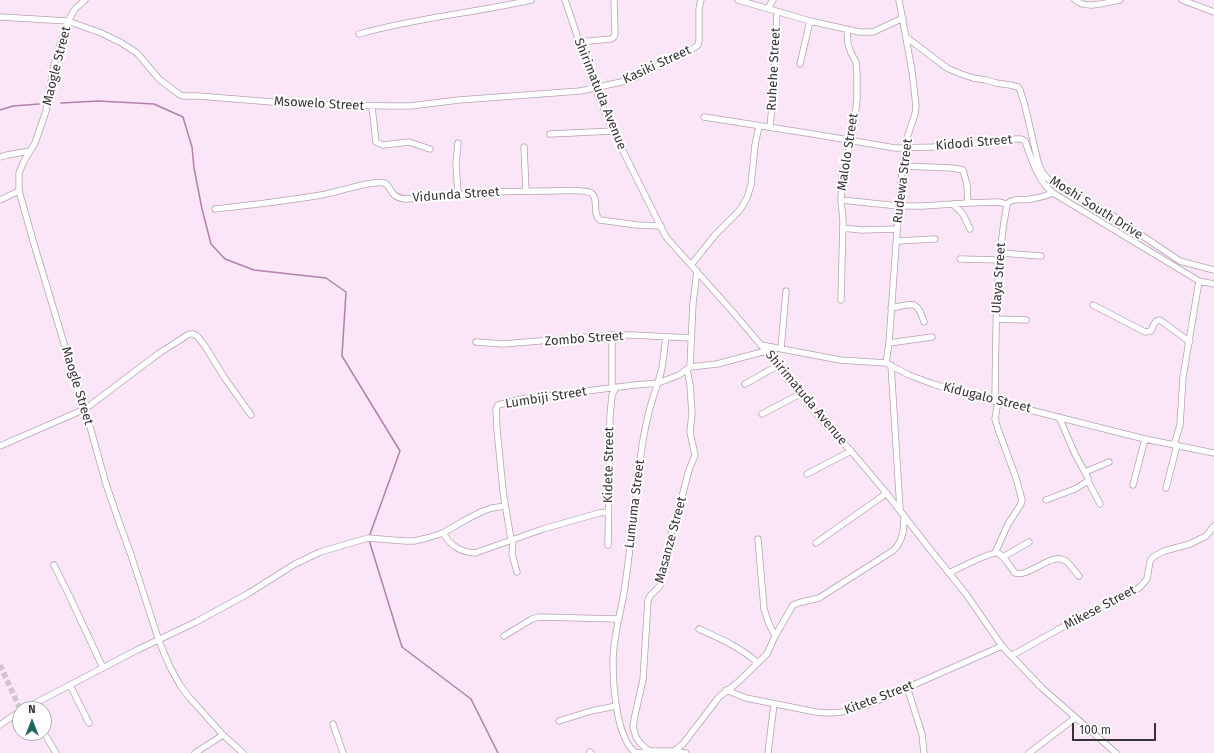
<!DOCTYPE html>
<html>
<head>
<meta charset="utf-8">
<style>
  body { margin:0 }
  #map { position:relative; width:1214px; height:753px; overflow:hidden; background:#fae6f6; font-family:"Fira Sans",sans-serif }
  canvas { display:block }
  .north { position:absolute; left:12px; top:701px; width:40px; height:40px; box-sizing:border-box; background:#fff; border:1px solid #b0adaf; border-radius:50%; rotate:0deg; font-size:11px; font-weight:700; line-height:16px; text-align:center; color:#393237 }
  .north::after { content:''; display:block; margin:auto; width:14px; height:18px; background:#20685f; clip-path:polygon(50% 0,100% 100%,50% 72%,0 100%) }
  .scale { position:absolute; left:1072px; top:723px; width:84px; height:18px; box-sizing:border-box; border:2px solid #393237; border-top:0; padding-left:5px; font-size:12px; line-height:14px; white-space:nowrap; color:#393237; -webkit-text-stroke:3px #fff; paint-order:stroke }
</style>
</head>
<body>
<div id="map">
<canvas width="1214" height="753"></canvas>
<div class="north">N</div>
<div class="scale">100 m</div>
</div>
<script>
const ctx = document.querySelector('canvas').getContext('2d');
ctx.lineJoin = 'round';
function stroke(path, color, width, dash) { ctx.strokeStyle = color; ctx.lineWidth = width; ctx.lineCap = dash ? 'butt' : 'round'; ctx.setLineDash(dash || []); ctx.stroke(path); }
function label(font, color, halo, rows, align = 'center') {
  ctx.font = font + ' "Fira Sans",sans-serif'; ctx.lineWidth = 4; ctx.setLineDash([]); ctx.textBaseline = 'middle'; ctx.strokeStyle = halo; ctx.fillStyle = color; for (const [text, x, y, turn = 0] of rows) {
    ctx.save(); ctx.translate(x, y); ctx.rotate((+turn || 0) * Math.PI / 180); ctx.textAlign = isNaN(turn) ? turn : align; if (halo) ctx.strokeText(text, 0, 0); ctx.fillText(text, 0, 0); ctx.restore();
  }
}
stroke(new Path2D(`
  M61 103 98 101 154 104 183 117 192 147 194 168 202 209 211 244 225 259 254 270 326 278 346 292 342 356 400 451 369 537
  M0 110 13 106 39 104
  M369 540 402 647 471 699 498 753`), '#b281aa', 1.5);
stroke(new Path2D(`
  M0 665 20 709`), '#d3c2d0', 5.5, [5.5, 3]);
const minor = new Path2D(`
  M85 0 75 9 68 21 64 32 54 65 46 111 35 143 24 161 19 173V191L34 244 75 380 85 409 106 484 118 519 131 555 159 641 170 667 180 685 189 697 223 735 243 753
  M565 0 595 88 613 131 666 237 732 311 766 351 777 366 825 424 851 451 883 489 929 548 966 594 1002 646 1042 688 1116 753
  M738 0 810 21 859 32H873L903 18
  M1075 0C1086 10 1108 2 1120 0
  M1182 0 1214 12
  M768 8 773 0
  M0 17 68 21 101 33 120 42 137 53 159 79 180 95 183 96H198L297 104 389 106H410L459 100 580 91 626 81 637 77 694 48 698 45 699 40V9L701 0
  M359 34C415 18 473 13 531 0
  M906 37 947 68 961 74 973 78 986 80 996 83 1010 85 1018 87 1020 90 1025 106 1038 162 1042 172 1047 178 1058 186 1110 214 1180 261 1214 270
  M579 42 611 39 614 37 615 34 614 0
  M800 64 810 21
  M372 107 376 142 383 145 409 142 430 149
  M704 117 813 134 895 148 933 147 1016 139H1021L1025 141C1032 160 1037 180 1053 193L1199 281 1214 284
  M770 127C774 89 775 50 777 12
  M550 134 613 131
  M524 147 526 191
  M0 157 7 155 30 151
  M904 166 952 168 963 170 967 185 968 203
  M458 195 456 164 458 143
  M0 200 19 191
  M841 200 899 206H923L968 203 998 202 1007 204
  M953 204 963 214 970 229
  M215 209C250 205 286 201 321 195 335 193 372 180 384 183 392 185 388 197 405 199 434 197 464 194 493 192 512 191 530 191 549 191 558 191 584 189 591 193 600 199 591 213 600 220L637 225 661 226
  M843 228 861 230 897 229
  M897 241 935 239
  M1001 253 1041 256
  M960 259 1000 260
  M691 265 715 235 740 210 747 198 751 185 755 145 759 126
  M841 300 843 221 841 200 842 176 851 141 855 117 857 99V73L856 62 851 53 848 44 847 29
  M1093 305 1145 332 1151 331C1153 327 1154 320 1160 320L1190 342
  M891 308C913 304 917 299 924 322
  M997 319 1026 320
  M612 335V387
  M476 342 503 344 612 335H632L691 338
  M889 343 932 337
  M761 345 840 360 886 363 909 375 933 384 962 393 1145 439 1214 453
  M781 349 786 291
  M886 363 889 343 900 190 905 149 907 138 915 114 916 106 912 71 899 0
  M891 365 900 509
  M690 367 717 364 766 351
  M745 384 777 366
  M995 401C996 336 995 268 1007 204 1013 197 1023 201 1031 199 1039 198 1046 196 1053 193
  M762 414 800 394
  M1174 445 1180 425 1183 377 1199 281
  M0 446 85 409 158 354 189 334H193L197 336 205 346 224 377 251 415
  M1085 472 1109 462
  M807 474 851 451
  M1088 481 1100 504
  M1133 485 1145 439
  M1166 488 1177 445
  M1046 500 1075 489 1088 481V478L1075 454 1059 417
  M443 533C451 546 460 552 475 553L543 529 599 513 608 512
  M513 539 512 554 517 572
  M758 539 764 609 769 624 775 636
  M511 540 503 491 497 429 496 409 498 405 522 399 635 385 658 383 662 368 666 337
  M816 543 887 493
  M608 545 610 416 612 395 616 387
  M995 553 1008 524 1021 504 1022 500 1016 478 998 429 995 419 997 407 999 402
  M1003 557 1029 542
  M54 565 69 595 103 668
  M949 573C957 569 992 551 998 553 1005 557 1010 567 1015 573 1029 578 1052 551 1066 561 1071 565 1075 572 1079 576
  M699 629C721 639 740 647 758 663
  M504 636 532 619 539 617 618 619
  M1011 656 1084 615 1128 595 1140 587 1147 579 1150 561 1153 557 1164 551 1190 544 1206 536 1214 526
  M70 685 89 723
  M907 687 922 734 924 753
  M726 690 746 698 816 712C838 715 849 711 870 704L1002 646
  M24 709 137 650 196 622 249 593 295 564 320 552 368 538 405 541H414L427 538 443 533 467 519 483 511 492 508 505 506
  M559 721 591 711 616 706
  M333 724 343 753
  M0 725 20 711
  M44 733 56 753
  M649 751 640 743 636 737 633 727 635 715 643 680 648 600 650 596 660 586 664 570 670 552V539L672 529 677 516 689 470 695 455 690 432 692 414 690 385 687 369
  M674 751 686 753
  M590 752 591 753
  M195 753 223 735
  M636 753C616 739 613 684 613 661 613 640 619 619 623 598 626 581 628 564 630 547 638 493 638 435 658 383L679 375 690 367 693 303 697 271
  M638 753 649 751H674L683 744 719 697 737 683 767 654 775 636 793 605 798 603 819 598 894 550C903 540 904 530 904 517
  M768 753 774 704
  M1029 753 1075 718`);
stroke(minor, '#b5a3b1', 7);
stroke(minor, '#fff', 5.5);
label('13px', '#393237', '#fff', [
  ["Kasiki Street",657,65,-25],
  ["Maogle Street",57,66,-76],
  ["Ruhehe Street",774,69,-87],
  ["Shirimatuda Avenue",600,94,68],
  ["Msowelo Street",319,104,3],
  ["Kidodi Street",974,143,-5],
  ["Malolo Street",848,152,-81],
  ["Rudewa Street",903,181,-83],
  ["Vidunda Street",456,195,-4],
  ["Moshi South Drive",1096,208,32],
  ["Ulaya Street",999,278,-86],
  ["Zombo Street",584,339,-4],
  ["Maogle Street",77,386,73],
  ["Lumbiji Street",546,398,-9],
  ["Shirimatuda Avenue",806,398,50],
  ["Kidugalo Street",987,398,14],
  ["Kidete Street",609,465,-89],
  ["Lumuma Street",635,504,-83],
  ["Masanze Street",671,540,-75],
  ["Mikese Street",1100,608,-28],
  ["Kitete Street",879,698,-21]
]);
</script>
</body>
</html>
